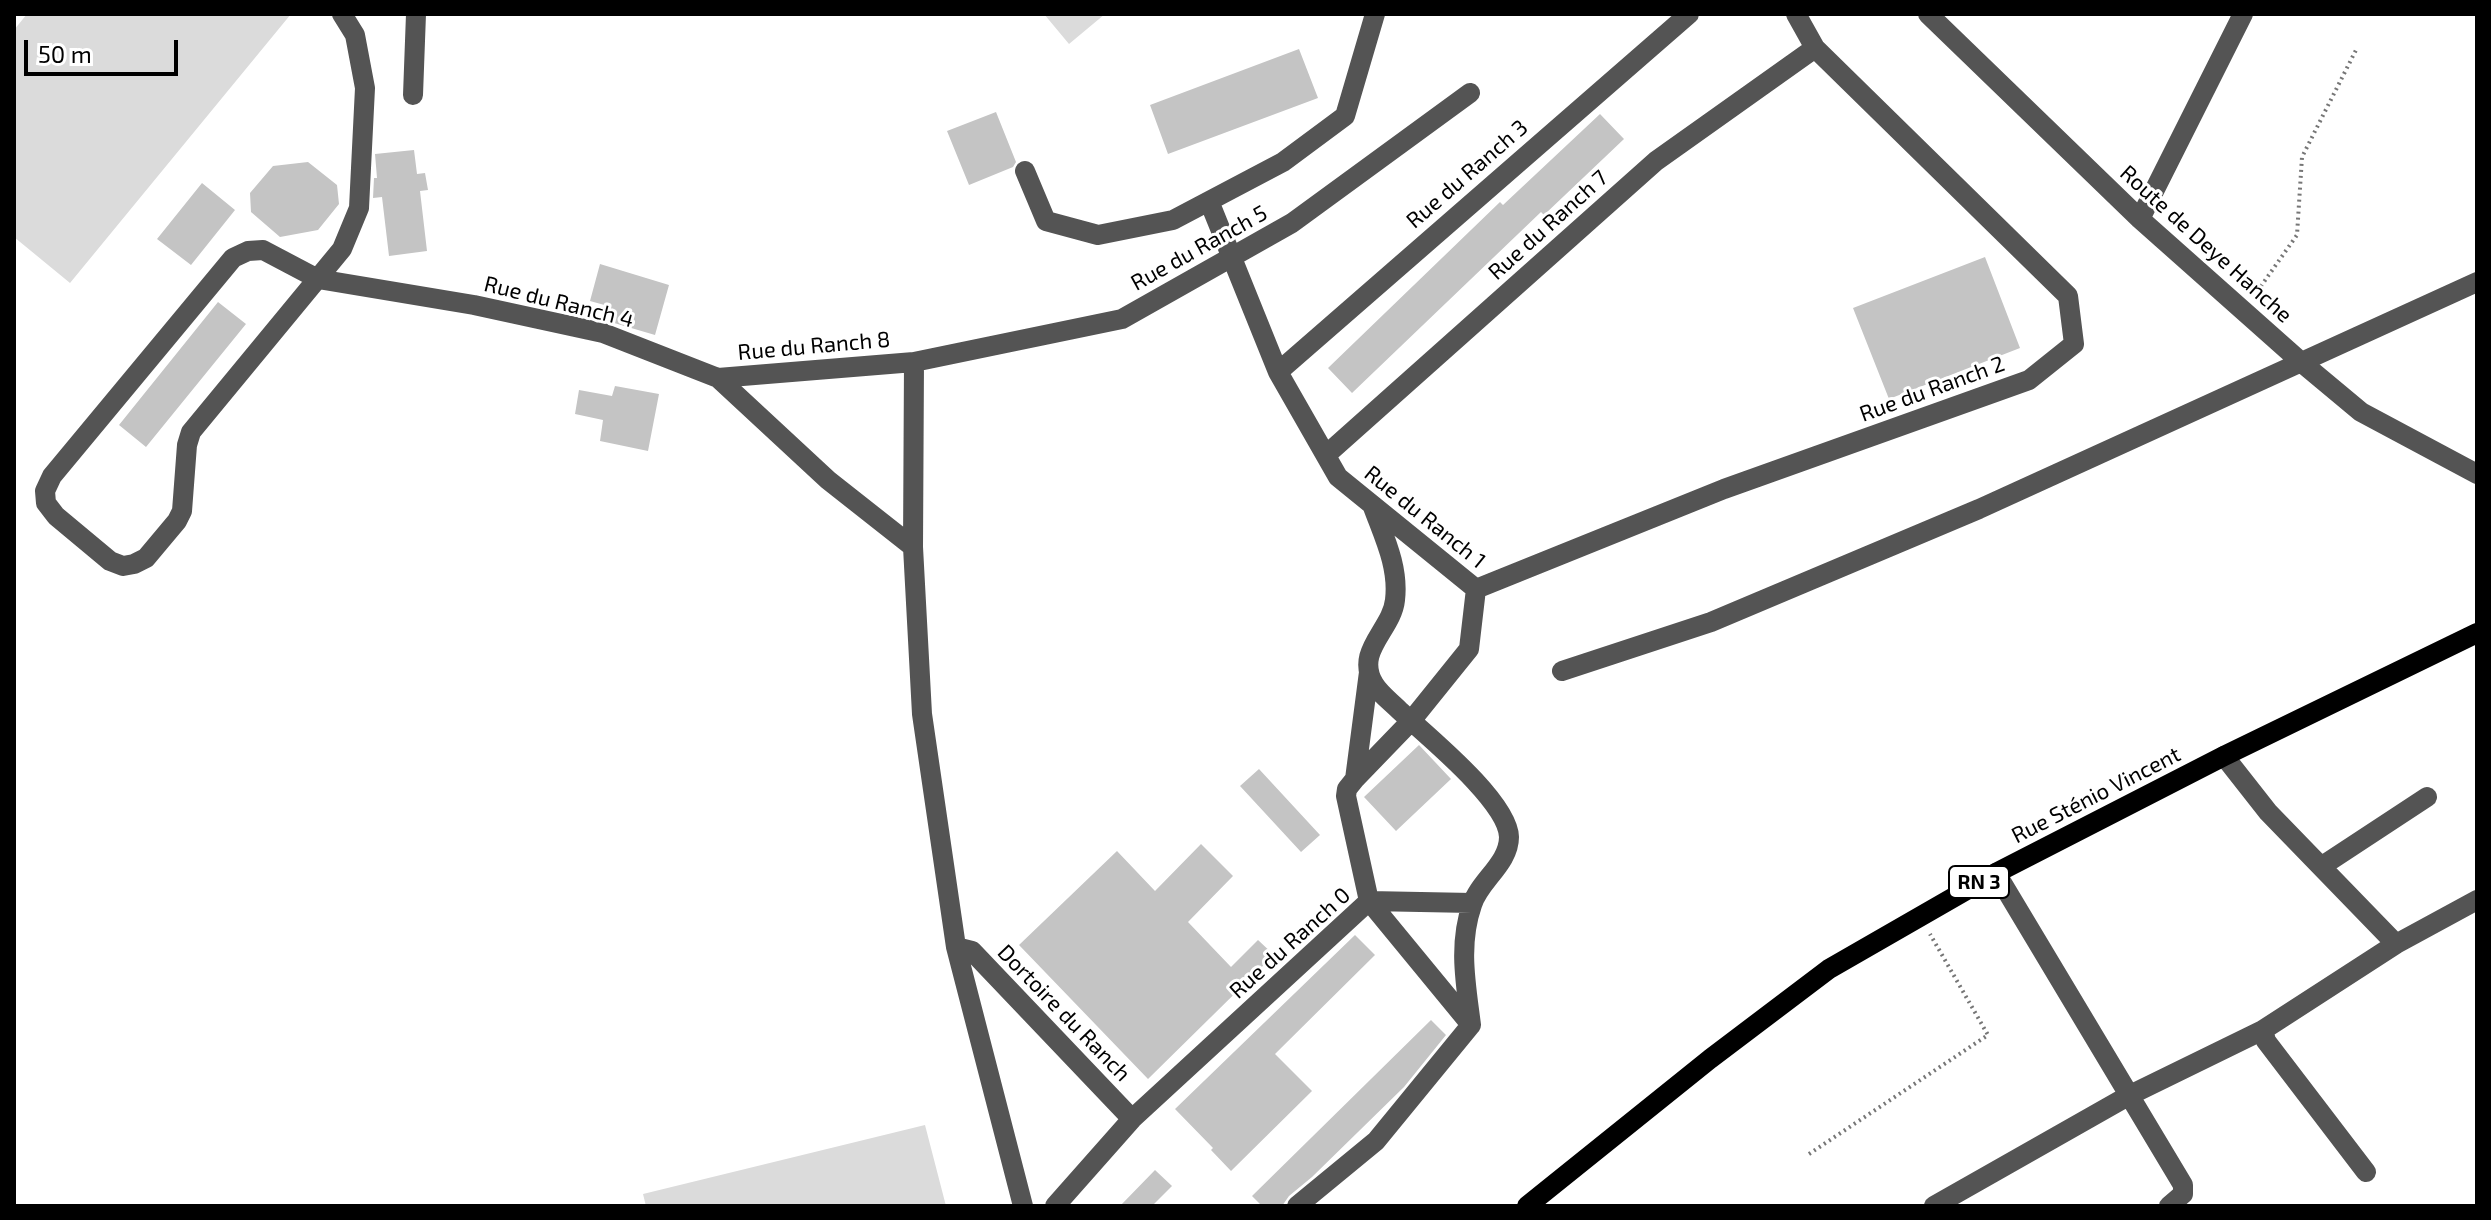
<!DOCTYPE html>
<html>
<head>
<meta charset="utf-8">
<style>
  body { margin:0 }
  #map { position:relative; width:2491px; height:1220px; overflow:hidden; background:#fff; font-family:"Exo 2",sans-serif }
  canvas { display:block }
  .frame { position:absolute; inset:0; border:16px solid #000; pointer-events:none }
  .scale { position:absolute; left:24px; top:40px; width:154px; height:36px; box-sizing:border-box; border:4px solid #000; border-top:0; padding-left:10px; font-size:24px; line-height:28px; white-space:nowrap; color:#000; -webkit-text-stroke:6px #fff; paint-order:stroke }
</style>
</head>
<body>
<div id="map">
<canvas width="2491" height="1220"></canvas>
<div class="frame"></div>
<div class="scale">50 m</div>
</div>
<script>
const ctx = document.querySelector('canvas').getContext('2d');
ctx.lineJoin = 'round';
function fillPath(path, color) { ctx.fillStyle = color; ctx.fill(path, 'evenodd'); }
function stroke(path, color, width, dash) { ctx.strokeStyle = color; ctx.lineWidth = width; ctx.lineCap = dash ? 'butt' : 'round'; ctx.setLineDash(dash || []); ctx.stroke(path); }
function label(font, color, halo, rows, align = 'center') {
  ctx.font = font + ' "Exo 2",sans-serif'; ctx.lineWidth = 6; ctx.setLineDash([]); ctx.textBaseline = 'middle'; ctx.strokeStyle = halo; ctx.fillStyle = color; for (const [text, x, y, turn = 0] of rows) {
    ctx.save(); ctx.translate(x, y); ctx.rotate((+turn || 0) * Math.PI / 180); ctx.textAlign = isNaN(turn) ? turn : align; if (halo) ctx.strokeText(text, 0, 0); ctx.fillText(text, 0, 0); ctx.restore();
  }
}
fillPath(new Path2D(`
  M27 14H291L70 283 14 237V30Z
  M1044 14H1105L1069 44Z
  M925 1125 946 1206H646L643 1194Z`), '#dbdbdb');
fillPath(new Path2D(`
  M1299 49 1318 98 1168 154 1150 105Z
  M996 112 1016 162 1013 167 969 185 947 131Z
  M1600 114 1624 139 1544 215 1541 212 1352 393 1328 368 1500 202 1503 205Z
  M414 150 417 174 425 173 428 190 420 191 427 251 389 256 382 197 373 198 374 178H377L375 154Z
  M308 162 337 185 339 204 318 230 280 237 251 212 250 193 273 166Z
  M202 183 235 210 191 265 157 239Z
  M1985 257 2020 348 1889 399 1853 308Z
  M600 264 669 285 655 335 604 320 608 306 590 301Z
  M218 302 246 324 146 447 119 425Z
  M615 386 659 394 648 451 600 441 603 420 575 414 579 390 612 396Z
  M1419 745 1451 779 1396 831 1364 797Z
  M1259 769 1320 835 1301 852 1240 786Z
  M1201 844 1233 876 1188 922 1231 967 1258 940 1274 955 1148 1079 1019 945 1117 851 1155 891Z
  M1355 935 1375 955 1275 1054 1312 1091 1231 1171 1211 1150 1213 1148 1175 1109Z
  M1431 1020 1446 1035 1404 1087 1312 1177 1289 1196 1282 1206H1262L1252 1196Z
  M1155 1170 1172 1186 1152 1206H1120Z`), '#c4c4c4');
stroke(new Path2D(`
  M2254 296 2297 235 2302 157 2356 50
  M1809 1154 1988 1035 1930 934`), '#767676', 4, [2, 4]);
stroke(new Path2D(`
  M342 14 355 35 365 88 359 208 342 249 191 432 187 445 182 511 177 521 146 558 134 564 123 566 110 561 56 516 46 503 45 491 52 476 233 258 248 251 263 250 318 279 474 305 603 333 718 378 828 480 913 547
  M1928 14 2140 219 2301 362 2361 412 2477 474
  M413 95 416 14
  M1025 171 1046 221 1098 235 1173 220 1283 162 1345 116 1375 14
  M1209 201 1278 372 1338 477 1476 589 1469 649 1411 721 1355 779 1347 789 1346 796 1369 901 1472 903
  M2140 219 2243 14
  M914 362 913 547 922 714 956 947 1023 1206
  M1278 372 1689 14
  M718 378 914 362 1122 319 1292 223 1470 93
  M1326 455 1656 161 1815 48
  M1373 507C1384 537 1399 567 1395 600 1392 630 1354 651 1374 684 1380 694 1391 702 1399 710 1426 735 1508 801 1509 837 1509 864 1479 881 1472 905 1458 945 1466 985 1471 1025
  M1476 589 1724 489 2029 380 2074 344 2068 296 1815 48 1796 14
  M1562 671 1711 622 1979 509 2477 282
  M2224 756 2268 812 2396 944 2477 900
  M1355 779 1369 672
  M2322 866 2427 797
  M1996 873 2183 1185V1194L2169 1206
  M956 947 972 951 1132 1119
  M2366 1172 2266 1041 2263 1030 2396 944
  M1055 1206 1132 1119 1369 901 1471 1025 1376 1141 1297 1206
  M1934 1206 2128 1096 2263 1030`), '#545454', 20);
stroke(new Path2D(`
  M1527 1206 1710 1059 1829 969 1996 873 2224 756 2477 633`), '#000', 20);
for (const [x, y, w] of [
  [1979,882,60]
]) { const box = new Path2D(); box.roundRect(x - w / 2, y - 16, w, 32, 6); ctx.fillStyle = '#fff'; ctx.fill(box); stroke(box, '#000', 2); }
label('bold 20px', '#000', null, [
  ["RN 3",1979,882]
]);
label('22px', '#000', '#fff', [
  ["Rue du Ranch 3",1467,174,-41],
  ["Rue du Ranch 7",1548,225,-42],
  ["Route de Deye Hanche",2206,244,42],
  ["Rue du Ranch 5",1199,248,-29],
  ["Rue du Ranch 4",559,302,14],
  ["Rue du Ranch 8",814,346,-5],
  ["Rue du Ranch 2",1932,389,-20],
  ["Rue du Ranch 1",1425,517,39],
  ["Rue Sténio Vincent",2096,795,-27],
  ["Rue du Ranch 0",1290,943,-42],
  ["Dortoire du Ranch",1064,1013,46]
]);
</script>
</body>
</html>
